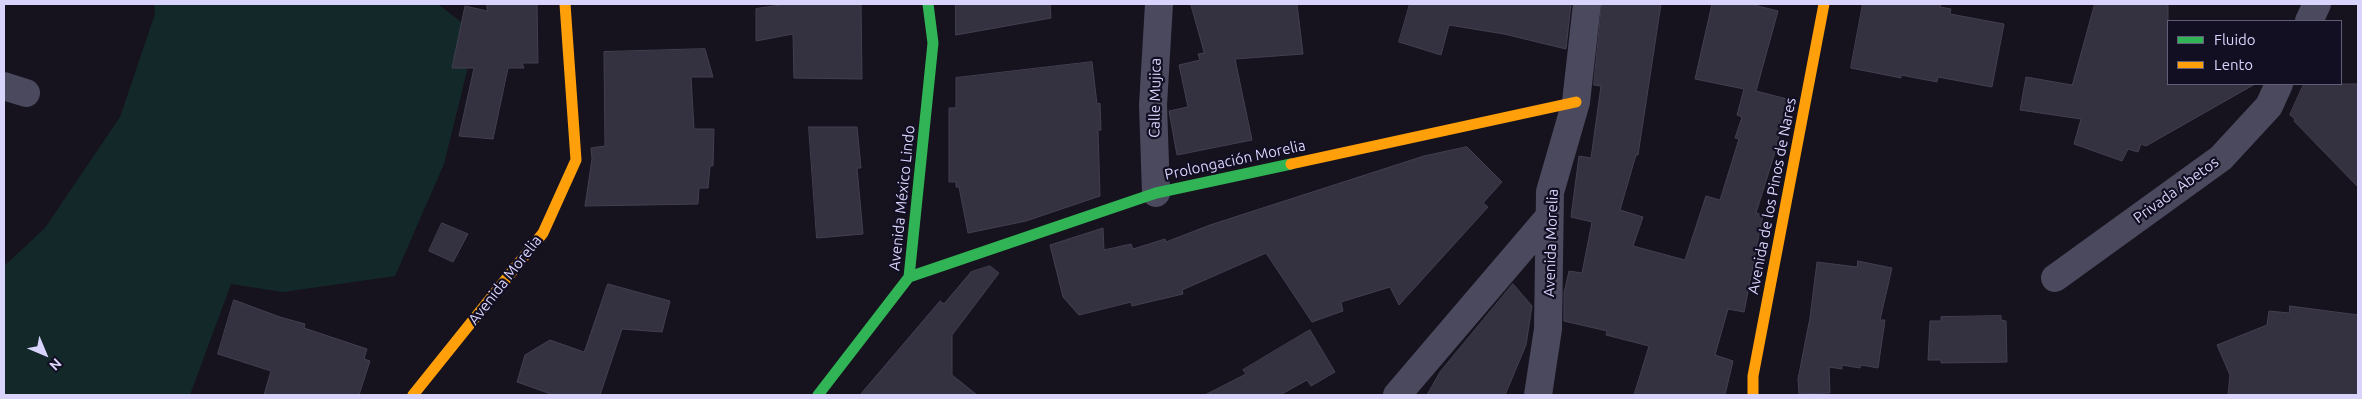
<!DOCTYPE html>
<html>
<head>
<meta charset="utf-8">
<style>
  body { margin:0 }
  #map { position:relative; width:2362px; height:399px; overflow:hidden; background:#16131e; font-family:Ubuntu,sans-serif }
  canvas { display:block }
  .frame { position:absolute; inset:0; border:5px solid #d9d4fc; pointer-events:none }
  .legend { position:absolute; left:2167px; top:20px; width:175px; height:65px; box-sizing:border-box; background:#130f22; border:1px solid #625e79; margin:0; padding:6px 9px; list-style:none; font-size:15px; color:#d9d4fc }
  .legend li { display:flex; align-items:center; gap:10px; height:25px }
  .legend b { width:25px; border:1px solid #625e79 }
  .north { position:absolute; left:20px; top:329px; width:50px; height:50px; -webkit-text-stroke:4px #130f22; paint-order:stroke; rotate:135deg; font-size:14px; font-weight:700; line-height:20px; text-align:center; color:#d9d4fc }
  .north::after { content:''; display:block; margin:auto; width:18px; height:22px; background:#d9d4fc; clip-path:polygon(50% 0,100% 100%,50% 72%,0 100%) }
</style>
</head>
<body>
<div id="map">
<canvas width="2362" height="399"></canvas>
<div class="frame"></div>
<ul class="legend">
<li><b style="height:6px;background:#30b455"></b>Fluido</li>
<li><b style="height:6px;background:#ff9f0a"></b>Lento</li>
</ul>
<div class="north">N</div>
</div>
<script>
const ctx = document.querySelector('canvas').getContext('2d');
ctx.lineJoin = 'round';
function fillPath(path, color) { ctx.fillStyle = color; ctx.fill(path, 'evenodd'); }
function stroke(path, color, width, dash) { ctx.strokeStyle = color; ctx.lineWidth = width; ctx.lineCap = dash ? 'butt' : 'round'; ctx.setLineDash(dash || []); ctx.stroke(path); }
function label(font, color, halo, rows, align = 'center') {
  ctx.font = font + ' Ubuntu,sans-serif'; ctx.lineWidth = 4.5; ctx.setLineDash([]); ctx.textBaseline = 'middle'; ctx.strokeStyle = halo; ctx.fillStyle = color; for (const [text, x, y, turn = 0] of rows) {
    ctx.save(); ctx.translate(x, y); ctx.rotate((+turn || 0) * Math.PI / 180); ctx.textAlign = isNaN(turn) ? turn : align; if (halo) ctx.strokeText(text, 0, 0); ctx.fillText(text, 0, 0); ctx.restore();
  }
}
fillPath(new Path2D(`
  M154 4H438L476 34 444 164 395 276 283 292 231 284 190 395H4V266L45 228 120 117 155 14Z`), '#132929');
const building = new Path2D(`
  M487 4H537L538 63H522L524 68H508L493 139 459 136 474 68H452L465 6 487 11Z
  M787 4H861L862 79 794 78 793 34 756 41V9Z
  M956 4H1050L1051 18 956 35Z
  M1191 4H1297L1303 54 1235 59 1252 140 1177 155 1169 111 1188 107 1179 65 1200 60 1198 54 1204 53Z
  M1410 4H1571L1566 49 1504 34 1449 25 1441 55 1399 42Z
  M1602 4H1661L1638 155H1636L1620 210 1643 217 1633 246 1685 260 1706 196 1720 200 1739 139 1735 138 1742 117 1737 115 1744 89 1695 79 1712 4H1750L1778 11 1756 91 1787 99 1776 149 1756 213 1763 215 1744 312 1728 309 1715 355 1733 361 1725 395H1634L1649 346 1606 335 1607 331 1564 321V293L1569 271 1582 273 1592 222 1571 217 1579 156 1591 158 1601 86 1594 85Z
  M1863 4H1941L1940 7 1951 9 1950 14 2004 24 1992 87 1938 77 1937 82 1901 75V78L1851 68Z
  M2095 4H2168V84H2255L2146 146 2141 144 2138 152 2128 149 2122 161 2074 144 2081 119 2020 110 2026 77 2072 85Z
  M705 49 713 77H691L694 129H714L713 166H710L708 188H699L698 204 585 206 592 159 591 148 605 146 604 52Z
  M1092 62 1097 104 1100 103 1101 130H1098L1100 196 1026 221 968 233 959 187H956V182H949V108H956V78Z
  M2304 84H2358V187L2294 121 2295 119 2290 115Z
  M809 127H857L861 168H857L863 234 817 238Z
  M1467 147 1502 182 1483 203 1488 207 1399 305 1390 287 1341 302 1343 311 1312 322 1266 253 1182 290 1183 294 1132 306 1131 302 1079 315 1063 297 1050 245 1103 228 1104 250 1131 244 1133 249 1165 239 1166 242 1210 225 1424 156Z
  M442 223 468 234 453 262 429 251Z
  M1858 261 1892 268 1880 320H1885L1878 368 1861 365 1860 368 1842 365V369L1829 367 1830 393 1799 394 1798 379 1810 318 1817 262 1857 267Z
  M990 266 999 273 952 335V375L977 395H860L940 301 944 304 971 272Z
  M608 284 670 301 662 332 622 329 600 395H554L517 382 525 355 550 340 584 352Z
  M1513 284 1532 306 1526 345 1505 395H1427L1440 372Z
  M234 300 280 317 305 324 304 328 367 349 364 359 370 361 359 395H264L271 371 218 354Z
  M2290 306 2358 315V395H2228L2230 375 2217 345 2267 325 2269 311 2289 313Z
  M2001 316V320L2006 321 2007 362 1941 363V360H1928L1930 321H1941V317Z
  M1310 330 1335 372 1311 386 1307 380 1280 395H1205L1246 374 1243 370Z`);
fillPath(building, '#343140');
stroke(building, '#433f51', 1);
stroke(new Path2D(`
  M2309 21 2317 4
  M4 86 26 93
  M1156 193 1153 105 1159 4
  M2055 278 2221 158 2269 106 2279 84
  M1397 395 1549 217
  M1538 395 1548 329 1550 192 1576 102 1587 4`), '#4b495e', 28);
stroke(new Path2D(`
  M909 277 1156 193 1291 164
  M818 395 909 277 933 43 928 4`), '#30b455', 11);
stroke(new Path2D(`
  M1291 164 1576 102
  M413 395 543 233 576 160 565 4
  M1753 395V376L1824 4`), '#ff9f0a', 11);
label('15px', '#d9d4fc', '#130f22', [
  ["Calle Mujica",1155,98,-89],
  ["Prolongación Morelia",1235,160,-12],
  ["Privada Abetos",2176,190,-36],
  ["Avenida de los Pinos de Nares",1772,196,-79],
  ["Avenida México Lindo",902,198,-84],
  ["Avenida Morelia",1551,243,-88],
  ["Avenida Morelia",505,280,-52]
]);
</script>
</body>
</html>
